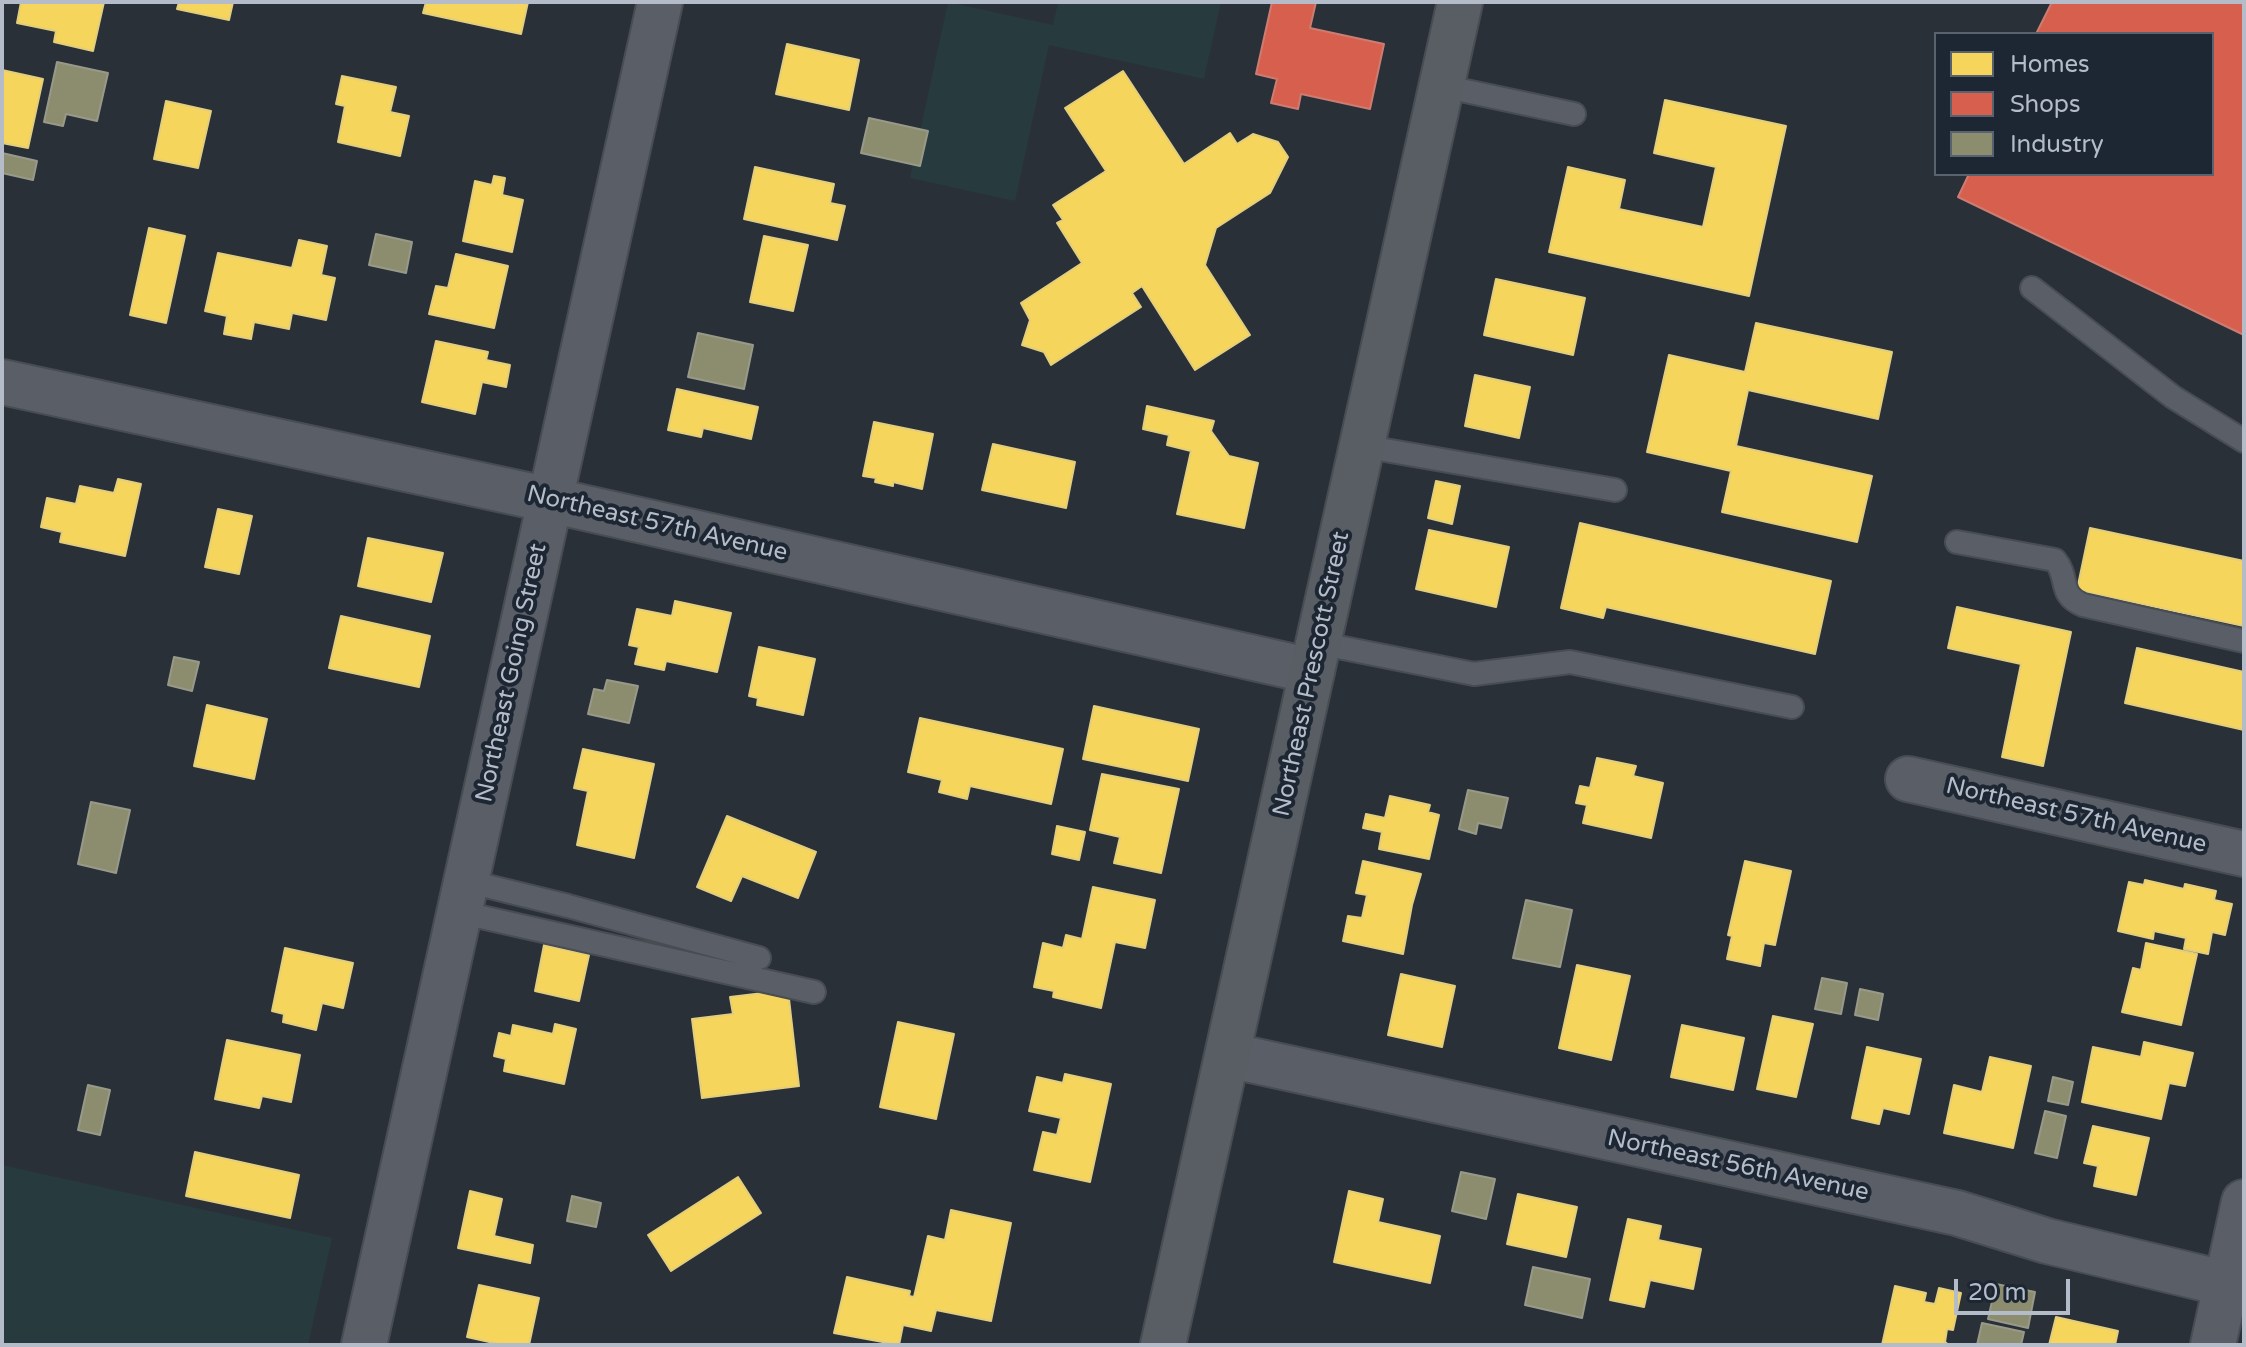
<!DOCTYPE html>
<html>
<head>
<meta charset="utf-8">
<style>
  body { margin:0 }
  #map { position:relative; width:2246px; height:1347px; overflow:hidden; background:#2a3038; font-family:"Varela Round",sans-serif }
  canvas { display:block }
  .frame { position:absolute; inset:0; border:4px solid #b4bcc9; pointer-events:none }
  .legend { position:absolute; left:1934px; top:32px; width:280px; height:144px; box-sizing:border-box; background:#1d2633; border:2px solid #59626f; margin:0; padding:10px 14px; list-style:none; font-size:24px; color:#b4bcc9 }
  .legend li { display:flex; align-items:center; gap:16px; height:40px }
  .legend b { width:40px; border:2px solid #59626f }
  .scale { position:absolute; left:1954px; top:1279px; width:116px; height:36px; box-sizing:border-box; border:4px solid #b4bcc9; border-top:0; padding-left:10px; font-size:24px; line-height:28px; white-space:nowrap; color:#b4bcc9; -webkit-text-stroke:6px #1d2633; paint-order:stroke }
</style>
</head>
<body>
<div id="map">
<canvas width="2246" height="1347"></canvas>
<div class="frame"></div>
<ul class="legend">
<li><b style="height:22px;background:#f6d55c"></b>Homes</li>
<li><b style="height:22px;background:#d6604d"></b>Shops</li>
<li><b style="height:22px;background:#8c8c6e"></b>Industry</li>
</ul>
<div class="scale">20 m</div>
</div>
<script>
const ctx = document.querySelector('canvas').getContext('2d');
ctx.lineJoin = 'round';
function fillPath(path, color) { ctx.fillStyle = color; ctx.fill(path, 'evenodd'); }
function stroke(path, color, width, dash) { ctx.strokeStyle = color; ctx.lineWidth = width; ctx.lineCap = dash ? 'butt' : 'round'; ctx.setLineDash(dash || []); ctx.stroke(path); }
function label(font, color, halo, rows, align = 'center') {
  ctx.font = font + ' "Varela Round",sans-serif'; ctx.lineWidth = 8; ctx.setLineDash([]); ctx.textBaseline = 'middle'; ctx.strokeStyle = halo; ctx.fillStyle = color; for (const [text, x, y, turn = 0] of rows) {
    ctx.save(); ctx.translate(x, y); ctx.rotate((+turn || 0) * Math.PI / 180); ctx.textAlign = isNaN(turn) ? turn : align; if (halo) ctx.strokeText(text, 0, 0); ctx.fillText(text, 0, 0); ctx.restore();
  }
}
fillPath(new Path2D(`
  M948 2 1053 25 1058 2H1221L1204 79 1049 45 1015 201 910 178Z
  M2 1165 332 1238 308 1345H2Z`), '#273a3e');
const homes = new Path2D(`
  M21 2H104L93 51 54 42 56 31 17 23Z
  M179 2H233L229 20 177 9Z
  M426 2H528L521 34 423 13Z
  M787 44 859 60 849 110 776 94Z
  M2 70 43 79 28 148 2 143Z
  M1123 71 1184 164 1230 133 1237 144 1253 134 1278 142 1288 157 1270 193 1216 228 1205 265 1250 335 1195 370 1142 286 1132 293 1141 307 1051 365 1044 352 1022 345 1030 320 1021 303 1082 263 1057 223 1063 220 1053 205 1106 171 1065 108Z
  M342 76 396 87 390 112 409 116 400 156 338 142 345 106 336 104Z
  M1665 100 1786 126 1749 296 1549 252 1568 167 1625 180 1619 209 1703 227 1716 167 1654 153Z
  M166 101 211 111 198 168 154 159Z
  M755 167 834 184 830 203 845 206 837 240 744 219Z
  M494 176 505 178 502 195 523 200 512 252 463 241 475 181 492 185Z
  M149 228 185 236 166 323 130 315Z
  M764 236 808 245 793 311 750 302Z
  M299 240 327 246 321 275 335 278 326 320 292 313 289 329 254 322 251 339 224 334 227 316 205 311 218 253 292 268Z
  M456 254 508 266 494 328 429 314 436 286 448 288Z
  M1496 279 1585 298 1573 355 1484 335Z
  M1756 323 1892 352 1878 419 1748 390 1736 446 1872 476 1857 542 1722 512 1731 471 1647 452 1669 355 1745 372Z
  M436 341 488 352 486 360 510 365 506 387 482 382 475 414 422 402Z
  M1475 375 1530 387 1519 438 1465 426Z
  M677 389 758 407 751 439 703 428 701 437 668 430Z
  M1147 406 1214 421 1211 431 1229 456 1258 463 1244 528 1177 514 1191 451 1167 445 1169 435 1143 429Z
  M874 422 933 434 922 489 893 482V486L875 482 876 478 863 476Z
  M993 444 1075 462 1066 508 982 490Z
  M118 479 141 484 125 556 60 542 62 532 41 527 47 498 76 504 80 486 114 493Z
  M1436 481 1460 486 1452 524 1428 518Z
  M218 509 252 516 239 574 205 567Z
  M1580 523 1831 581 1815 654 1606 607 1603 618 1561 608Z
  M2090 528 2244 561V626L2077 590Z
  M1429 530 1509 547 1496 607 1416 589Z
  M368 538 443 553 431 602 358 586Z
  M675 601 731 613 717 672 666 661 664 670 635 664 639 647 629 645 637 609 672 616Z
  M1957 607 2071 632 2043 766 2002 757 2021 664 1948 648Z
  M341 616 430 636 419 687 329 668Z
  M759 647 815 659 803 715 757 705 758 698 749 696Z
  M2137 648 2244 672V730L2125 703Z
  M207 705 267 719 254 779 194 766Z
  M1094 706 1199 729 1188 781 1083 759Z
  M920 718 1063 749 1051 804 970 786 967 799 939 792 942 780 908 772Z
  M583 749 654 764 634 858 577 845 588 791 574 788Z
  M1597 758 1636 766 1633 776 1663 783 1651 838 1583 823 1587 805 1576 803 1580 786 1590 788Z
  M1102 774 1179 789 1161 873 1114 863 1120 837 1090 830Z
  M1390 796 1430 805 1428 812 1439 815 1429 859 1379 849 1382 832 1363 828 1366 814 1385 818Z
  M727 816 816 852 798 898 742 876 731 901 697 887Z
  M1057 826 1085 832 1079 860 1052 854Z
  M1363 861 1421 874 1412 905 1403 954 1343 941 1348 916 1362 918 1367 895 1356 893Z
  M1745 861 1791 871 1775 945 1764 943 1760 966 1727 959 1732 936 1728 935Z
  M2145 880 2184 889 2185 884 2216 891 2214 900 2232 904 2225 935 2212 932 2208 954 2184 949 2186 938 2154 931 2153 939 2118 931 2129 882 2144 885Z
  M1093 887 1155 900 1145 948 1115 942 1101 1008 1053 997 1054 991 1034 987 1043 943 1063 948 1066 935 1082 939Z
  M2146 943 2197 954 2181 1025 2122 1012 2133 968 2141 970Z
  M544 945 589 955 579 1001 535 991Z
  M285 948 353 963 343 1008 322 1003 316 1030 283 1022 284 1014 272 1011Z
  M1577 965 1630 976 1611 1060 1559 1048Z
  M1401 974 1455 986 1442 1047 1388 1035Z
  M788 990 799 1086 702 1098 692 1019 733 1014 730 997Z
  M1773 1016 1813 1024 1796 1097 1757 1089Z
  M898 1022 954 1034 936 1119 880 1107Z
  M555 1024 576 1029 564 1084 504 1071 506 1059 494 1056 499 1033 511 1036 513 1025 553 1034Z
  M1682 1025 1744 1038 1733 1090 1671 1077Z
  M227 1040 300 1055 291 1102 262 1096 259 1108 215 1099Z
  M2144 1042 2193 1053 2185 1086 2169 1083 2161 1119 2082 1102 2093 1047 2141 1057Z
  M1867 1047 1921 1059 1909 1114 1883 1108 1879 1124 1852 1118Z
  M1990 1057 2031 1066 2013 1148 1944 1133 1954 1085 1982 1092Z
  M1065 1074 1111 1084 1090 1182 1034 1170 1043 1132 1057 1135 1061 1118 1029 1111 1037 1077 1063 1083Z
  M2093 1126 2149 1138 2136 1195 2094 1186 2098 1166 2084 1163Z
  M195 1152 299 1175 290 1218 186 1196Z
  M738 1177 761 1213 671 1271 648 1235Z
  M470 1191 502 1199 494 1236 533 1245 530 1263 458 1248Z
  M1349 1191 1383 1199 1378 1222 1440 1236 1430 1283 1334 1262Z
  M1518 1194 1577 1207 1566 1257 1507 1244Z
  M951 1210 1011 1223 991 1321 936 1310 931 1331 903 1325 899 1345 834 1333 847 1277 910 1291 909 1296 914 1297 928 1236 945 1240Z
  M1628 1219 1661 1226 1658 1240 1701 1249 1693 1289 1650 1280 1644 1307 1610 1300Z
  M479 1285 539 1298 529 1345H503L467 1337Z
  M1895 1286 1926 1293 1924 1302 1935 1304 1939 1288 1961 1293 1953 1330 1947 1329 1945 1342 1949 1345H1882Z
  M2056 1317 2118 1331 2115 1345H2049Z`);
fillPath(homes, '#f6d55c');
stroke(homes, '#e2ce7d', 2);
const shops = new Path2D(`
  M1272 2H1316L1310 28 1384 44 1370 109 1301 94 1298 109 1271 103 1277 79 1256 74Z
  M2052 2H2244V335L1958 197 1969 174H2212V34H2036Z`);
fillPath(shops, '#d6604d');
stroke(shops, '#cc7c72', 2);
const industry = new Path2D(`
  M57 62 108 73 97 121 66 114 63 126 44 122Z
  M869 118 928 131 920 166 861 153Z
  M2 153 37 161 33 180 2 173Z
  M376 234 412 242 406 273 369 265Z
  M698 333 753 345 744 389 688 377Z
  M174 657 199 662 192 691 168 685Z
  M607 680 638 686 629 723 588 714 594 689 604 691Z
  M1468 790 1508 798 1501 828 1478 823 1476 834 1459 829Z
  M91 802 130 810 116 873 78 864Z
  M1526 900 1572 910 1560 967 1513 958Z
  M1822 978 1847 983 1841 1014 1815 1009Z
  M1860 989 1883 994 1878 1020 1855 1015Z
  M2053 1077 2073 1082 2068 1105 2048 1101Z
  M88 1085 110 1090 100 1135 78 1130Z
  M2045 1111 2066 1116 2057 1158 2035 1153Z
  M1461 1172 1495 1179 1486 1219 1452 1211Z
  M572 1196 601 1203 596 1227 567 1221Z
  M1533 1267 1590 1279 1582 1318 1525 1305Z
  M1996 1284 2035 1292 2028 1328 1988 1319Z
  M1982 1323 2024 1332 2021 1345H1977Z`);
fillPath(industry, '#8c8c6e');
stroke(industry, '#989a89', 2);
const lane = new Path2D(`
  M1442 86 1574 114
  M2032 288 2173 397 2244 441
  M1362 446 1615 490
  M1957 542 2055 560C2070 578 2057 594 2083 605L2244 641
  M1318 643 1474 674 1570 662 1792 707
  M466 881 568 906 759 958
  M459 912 814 992`);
const street = new Path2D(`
  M2 382 550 500 1312 671
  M1908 779 2244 854
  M1228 1055 1957 1213 2047 1241 2244 1288
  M364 1345 660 2
  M2213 1345 2244 1202`);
const secondary = new Path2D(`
  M1163 1345 1460 2`);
stroke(lane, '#484c53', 26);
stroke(street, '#484c53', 48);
stroke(secondary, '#484c53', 48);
stroke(lane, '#5a5e66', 22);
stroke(street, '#5a5e66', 44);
stroke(secondary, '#595d64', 44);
label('24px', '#b4bcc9', '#1d2633', [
  ["Northeast 57th Avenue",657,524,13],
  ["Northeast Going Street",512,673,-78],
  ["Northeast Prescott Street",1312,674,-78],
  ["Northeast 57th Avenue",2076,816,13],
  ["Northeast 56th Avenue",1738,1166,12]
]);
</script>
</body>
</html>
